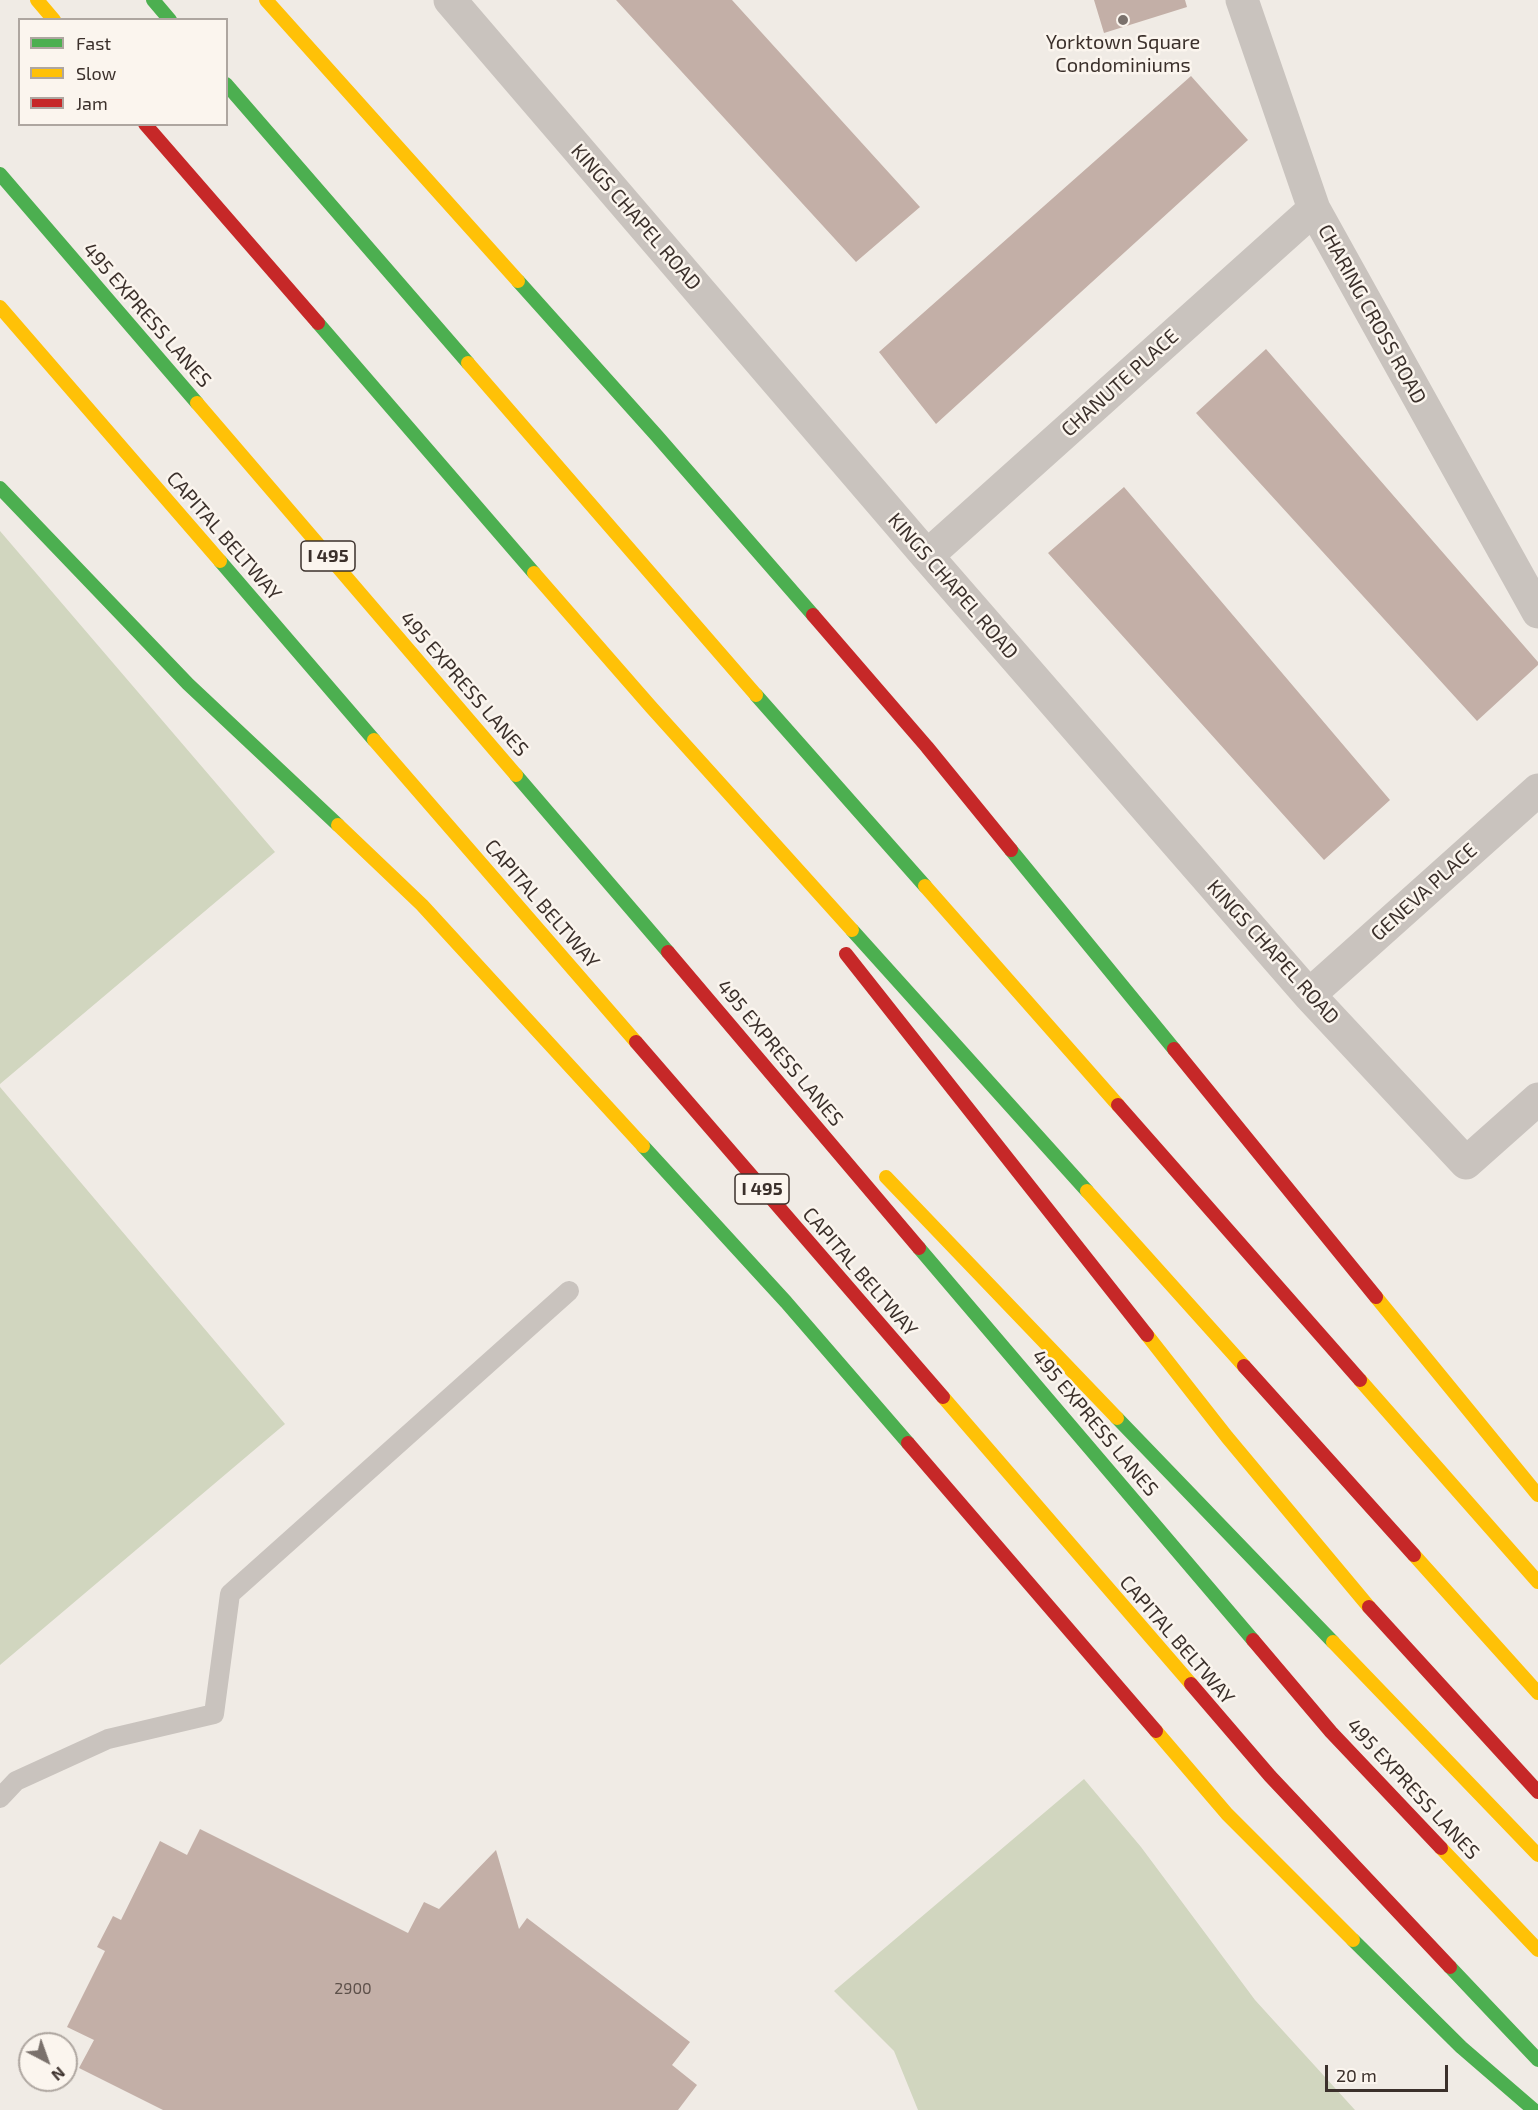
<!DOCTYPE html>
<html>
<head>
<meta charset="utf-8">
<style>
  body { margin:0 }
  #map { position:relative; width:1538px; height:2110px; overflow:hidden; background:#f0ebe5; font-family:"Exo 2",sans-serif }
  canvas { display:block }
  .legend { position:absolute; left:18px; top:18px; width:210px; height:108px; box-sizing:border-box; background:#fbf5ee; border:2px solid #aea6a0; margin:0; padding:8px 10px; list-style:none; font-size:18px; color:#3b302b }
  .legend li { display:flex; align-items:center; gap:12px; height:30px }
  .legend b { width:30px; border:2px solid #aea6a0 }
  .north { position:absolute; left:18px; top:2032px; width:60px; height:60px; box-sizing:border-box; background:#fbf5ee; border:2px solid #aea6a0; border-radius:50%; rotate:139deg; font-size:16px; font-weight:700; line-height:24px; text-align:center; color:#3b302b }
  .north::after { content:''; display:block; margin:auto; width:21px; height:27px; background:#7a716c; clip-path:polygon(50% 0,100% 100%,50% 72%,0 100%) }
  .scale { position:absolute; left:1325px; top:2065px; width:123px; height:27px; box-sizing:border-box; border:3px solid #3b302b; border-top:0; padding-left:8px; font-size:18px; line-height:21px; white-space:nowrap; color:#3b302b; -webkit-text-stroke:4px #fbf5ee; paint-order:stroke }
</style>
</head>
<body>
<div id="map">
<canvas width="1538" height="2110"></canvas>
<ul class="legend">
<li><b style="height:8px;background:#4caf50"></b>Fast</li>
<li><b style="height:8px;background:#ffc107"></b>Slow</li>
<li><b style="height:8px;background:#c62828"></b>Jam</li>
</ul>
<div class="north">N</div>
<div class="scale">20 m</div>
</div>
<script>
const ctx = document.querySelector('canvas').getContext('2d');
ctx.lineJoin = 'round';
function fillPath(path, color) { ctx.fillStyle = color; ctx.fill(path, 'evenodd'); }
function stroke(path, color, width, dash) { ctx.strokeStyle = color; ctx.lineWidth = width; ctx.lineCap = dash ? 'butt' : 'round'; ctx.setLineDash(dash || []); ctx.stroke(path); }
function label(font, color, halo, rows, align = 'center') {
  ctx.font = font + ' "Exo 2",sans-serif'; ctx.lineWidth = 5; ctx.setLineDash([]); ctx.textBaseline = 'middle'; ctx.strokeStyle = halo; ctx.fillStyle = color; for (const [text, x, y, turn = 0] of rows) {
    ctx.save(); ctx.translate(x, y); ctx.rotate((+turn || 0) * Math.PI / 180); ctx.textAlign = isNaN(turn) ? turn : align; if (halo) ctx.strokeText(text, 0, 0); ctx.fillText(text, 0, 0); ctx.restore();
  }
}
fillPath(new Path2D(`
  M0 531 275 852 0 1084Z
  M0 1087 285 1424 0 1665Z
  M1084 1779 1141 1847 1255 2000 1355 2110H918L894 2051 834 1991Z`), '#d1d6bf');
fillPath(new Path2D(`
  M616 0H732L920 207 856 262Z
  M1094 0H1185L1187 7 1104 33Z
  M1191 76 1248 140 936 424 879 352Z
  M1266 349 1538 662V665L1477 721 1196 413Z
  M1124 487 1390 800 1324 860 1048 553Z
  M200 1829 408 1933 424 1902 439 1909 496 1850 519 1929 527 1918 690 2042 672 2065 697 2085 678 2110H163L79 2068 94 2040 67 2027 105 1951 97 1947 113 1916 121 1920 160 1841 187 1855Z`), '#c3afa7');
stroke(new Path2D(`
  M0 1798 16 1781 108 1739 214 1714 230 1594 569 1291`), '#c9c3be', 20);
stroke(new Path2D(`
  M450 0 927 556 1309 995 1466 1163 1538 1099
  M1242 0 1314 209 1538 612
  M927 556 1314 209
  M1309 995 1538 790`), '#c9c3be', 33);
stroke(new Path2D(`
  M153 0 170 20
  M226 84 468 363
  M0 174 197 403
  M518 281 657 436 813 615
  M318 323 534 573
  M0 488 188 684 338 825
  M220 561 374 740
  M756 695 925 886
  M516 775 668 952
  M1011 850 1174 1049
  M852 930 1087 1191
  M643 1146 786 1302 908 1443
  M919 1248 1253 1640
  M1117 1418 1333 1642
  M1353 1940 1461 2047 1534 2110
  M1450 1967 1538 2060`), '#4caf50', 14);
stroke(new Path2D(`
  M37 0 54 20
  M266 0 518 281
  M0 307 220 561
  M468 363 756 695
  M197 403 516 775
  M534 573 651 707 852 930
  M374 740 636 1042
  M338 825 422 905 643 1146
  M925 886 1118 1105
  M886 1177 1117 1418
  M1087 1191 1244 1366
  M1376 1297 1538 1495
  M1147 1335 1227 1437 1369 1607
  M1360 1380 1538 1582
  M943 1397 1191 1684
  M1414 1555 1538 1693
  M1333 1642 1538 1855
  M1156 1731 1227 1814 1353 1940
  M1441 1848 1538 1950`), '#ffc107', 14);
stroke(new Path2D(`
  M145 124 318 323
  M813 615 927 747 1011 850
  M668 952 919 1248
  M846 954 1147 1335
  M636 1042 943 1397
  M1174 1049 1376 1297
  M1118 1105 1360 1380
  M1244 1366 1414 1555
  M908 1443 1156 1731
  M1369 1607 1538 1792
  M1253 1640 1331 1732 1441 1848
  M1191 1684 1270 1776 1450 1967`), '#c62828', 14);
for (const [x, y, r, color] of [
  [1123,20,6,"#7a716c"]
]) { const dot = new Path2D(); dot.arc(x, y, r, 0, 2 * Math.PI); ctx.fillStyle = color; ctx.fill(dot); stroke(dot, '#fbf5ee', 2); }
label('16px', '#5d504a', null, [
  ["2900",353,1989]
]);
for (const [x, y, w] of [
  [328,556,54],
  [762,1189,54]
]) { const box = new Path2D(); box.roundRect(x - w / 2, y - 15, w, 30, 4.5); ctx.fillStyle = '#fbf5ee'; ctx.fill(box); stroke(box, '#3b302b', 1.5); }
label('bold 18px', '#3b302b', null, [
  ["I 495",328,556],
  ["I 495",762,1189]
]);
label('20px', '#3b302b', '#fbf5ee', [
  ["Yorktown Square",1123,42],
  ["Condominiums",1123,65]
]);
label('20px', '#3b302b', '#fbf5ee', [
  ["KINGS CHAPEL ROAD",636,217,49],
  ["CHARING CROSS ROAD",1372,314,61],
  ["495 EXPRESS LANES",147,315,49],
  ["CHANUTE PLACE",1120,383,-42],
  ["CAPITAL BELTWAY",224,536,49],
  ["KINGS CHAPEL ROAD",953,586,49],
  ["495 EXPRESS LANES",464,684,49],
  ["GENEVA PLACE",1424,892,-42],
  ["CAPITAL BELTWAY",542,904,49],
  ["KINGS CHAPEL ROAD",1273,952,48],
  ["495 EXPRESS LANES",780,1053,50],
  ["CAPITAL BELTWAY",860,1272,49],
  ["495 EXPRESS LANES",1095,1423,50],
  ["CAPITAL BELTWAY",1177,1640,49],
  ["495 EXPRESS LANES",1413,1789,47]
]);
</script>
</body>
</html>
